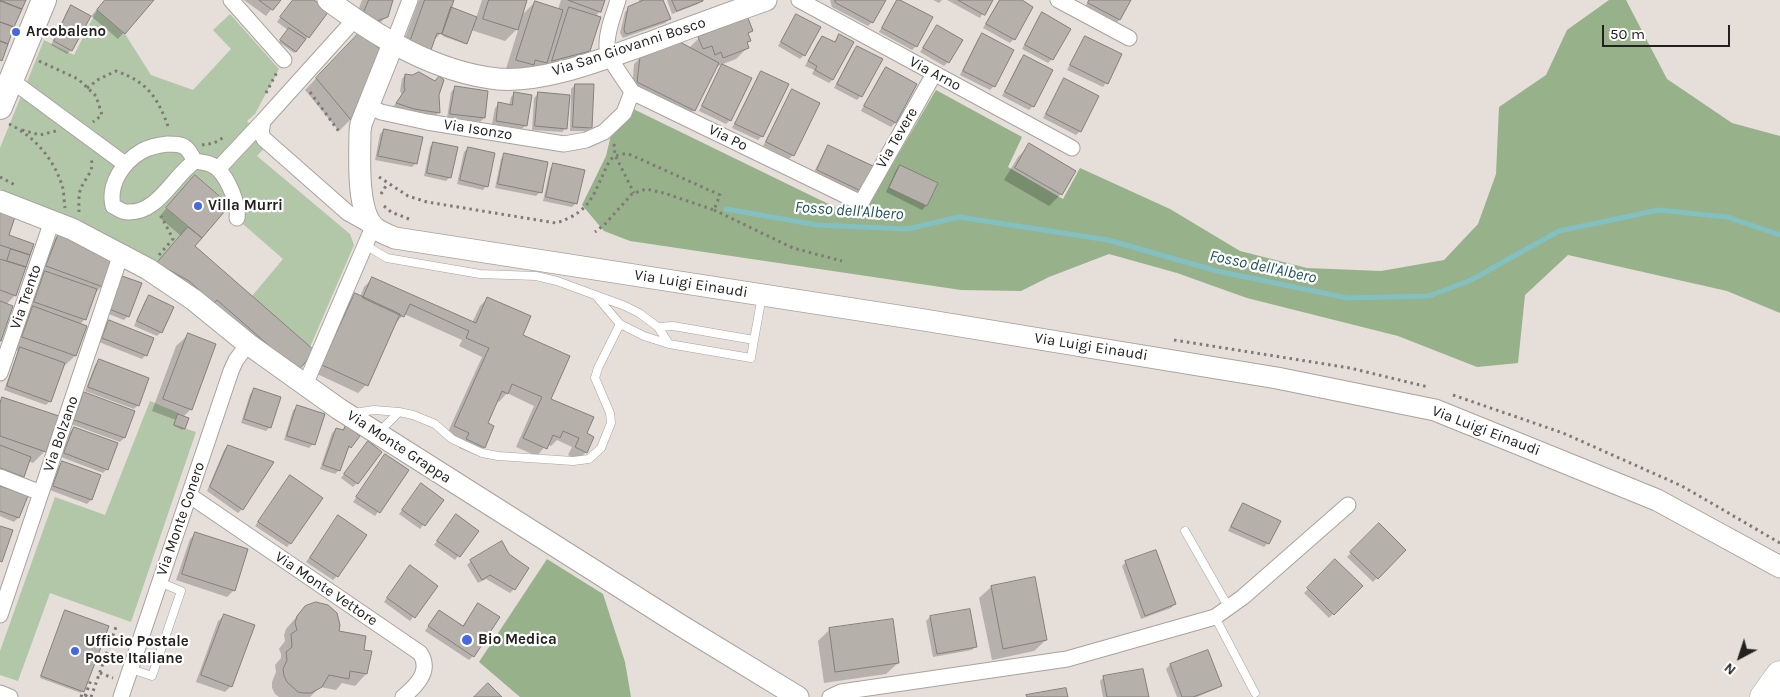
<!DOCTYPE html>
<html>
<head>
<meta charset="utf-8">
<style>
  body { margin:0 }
  #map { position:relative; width:1780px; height:697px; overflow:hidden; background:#e5ded9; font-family:Karla,sans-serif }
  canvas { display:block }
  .north { position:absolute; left:1715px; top:632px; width:50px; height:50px; -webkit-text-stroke:4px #fff; paint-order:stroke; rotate:220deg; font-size:14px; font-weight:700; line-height:20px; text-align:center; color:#23211f }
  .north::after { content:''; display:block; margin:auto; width:18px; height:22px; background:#23211f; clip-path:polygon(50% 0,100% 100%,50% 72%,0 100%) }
  .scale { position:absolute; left:1602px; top:25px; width:128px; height:22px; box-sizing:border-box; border:2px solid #23211f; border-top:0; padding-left:6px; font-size:15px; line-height:18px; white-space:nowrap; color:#23211f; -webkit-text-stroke:4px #fff; paint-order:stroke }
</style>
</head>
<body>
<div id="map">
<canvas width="1780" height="697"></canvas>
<div class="north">N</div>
<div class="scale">50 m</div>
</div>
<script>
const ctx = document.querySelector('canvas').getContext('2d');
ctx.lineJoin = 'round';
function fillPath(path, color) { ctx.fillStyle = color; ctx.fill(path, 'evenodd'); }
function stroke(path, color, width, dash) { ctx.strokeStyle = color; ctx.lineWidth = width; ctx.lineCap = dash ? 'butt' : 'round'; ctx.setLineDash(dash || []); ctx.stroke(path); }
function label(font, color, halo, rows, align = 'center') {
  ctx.font = font + ' Karla,sans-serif'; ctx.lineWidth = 4.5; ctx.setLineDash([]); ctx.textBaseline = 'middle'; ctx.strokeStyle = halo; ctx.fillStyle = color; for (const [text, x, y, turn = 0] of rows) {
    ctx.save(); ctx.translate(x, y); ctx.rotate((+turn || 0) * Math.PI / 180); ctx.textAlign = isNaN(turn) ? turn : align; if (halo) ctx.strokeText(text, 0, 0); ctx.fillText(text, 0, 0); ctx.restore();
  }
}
fillPath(new Path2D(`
  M97 10 125 34 151 75 193 90 231 49 213 30 230 14 279 69 255 114 247 121 255 130 266 146 257 156 350 234 354 245 310 347 252 296 283 259 227 210 230 204 195 175 166 208 188 227 157 263 83 224 0 189V148L44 40 74 55Z
  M150 401 179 413 175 425 196 432 131 622 50 593 18 681 0 675V651L55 497 105 515Z`), '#b2c7a8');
fillPath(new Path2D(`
  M1609 0H1626L1667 79 1732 123 1780 136V313L1727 291 1568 255 1525 295 1518 363 1477 367 1398 336 1247 298 1177 273 1109 254 1049 277 1021 291 961 290 630 241 604 231 582 205 606 156 619 102 851 215 865 211 936 90 1022 137 1008 167 1063 199 1080 168 1170 209 1240 251 1307 268 1381 271 1444 260 1478 224 1496 174 1499 107 1546 75 1567 30Z
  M547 559 603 594 625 662 631 697H520L479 662Z`), '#97b18a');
fillPath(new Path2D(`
  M106 0H152L118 39 91 16Z
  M244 0H279L266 16Z
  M293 0H312L308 37 294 53 279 42 288 30 277 22Z
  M362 0H392L386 17 374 29 353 24Z
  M419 0H453L450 8 476 18 482 0H526L521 16 535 2 558 9 561 0H604L600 11 595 17 589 51 577 63 542 71 544 64 534 74 505 72 519 27 505 41 471 30 465 44 442 36 445 33H441L432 42 399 54Z
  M639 0H662L669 19 665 23 623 38 620 33 625 12 629 8 640 4Z
  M667 0H702L698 4 672 14Z
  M830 0H884L872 22 868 26 832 7Z
  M898 0 916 46 912 50 879 32 894 4Z
  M933 0H942L939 3Z
  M947 0H991L980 18Z
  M999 0H1020L1014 39 1010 43 983 28Z
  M1089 0H1129L1119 20 1115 24 1085 7Z
  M71 7V50L67 54 51 45 67 11Z
  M1042 14 1052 59 1048 63 1022 49 1038 18Z
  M797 15 804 55 800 59 778 46 793 19Z
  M937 26 948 62 944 66 920 52Z
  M752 30 747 35 750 41 746 44 748 47 736 59 715 67 694 110 688 117 632 88 634 64 640 58 689 48 699 38Z
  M359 34 379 49 350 120 339 131 305 90Z
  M982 35 994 86 990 90 960 75 978 39Z
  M839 36 832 80 829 83 812 74 814 70 805 66 818 41 822 37 833 43Z
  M1085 37 1106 83 1103 87 1067 70 1082 41Z
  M857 48 861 96 857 100 834 88 853 51Z
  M1024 57 1033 106 1029 110 1002 96 1020 60Z
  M723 66 730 120 726 124 699 111 719 70Z
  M886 68 915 84 895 123 891 127 861 111 882 72Z
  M762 72V136L758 140 732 128 758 76Z
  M405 75 438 95 439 112 435 116 409 112 393 107 402 95 400 91 402 79Z
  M1065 80 1080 131 1076 135 1043 118 1061 84Z
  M575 85 591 127 587 131H570L571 89Z
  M455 88 484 118 480 122 447 118 451 92Z
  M792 91 793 155 789 159 763 146 789 95Z
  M515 93 526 125 522 129 492 124 495 108 499 104 509 106 511 97Z
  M538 94 566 128 562 132 532 130 534 98Z
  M384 130 416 163 412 167 375 160 380 134Z
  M434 143 450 177 446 181 424 176 430 147Z
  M1030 145 1061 194 1049 206 1004 180 1018 157Z
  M829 146 860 191 856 195 813 174 825 150Z
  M468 148 486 186 483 190 457 184 464 152Z
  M505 155 540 192 536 196 495 188 501 159Z
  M554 165 576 203 572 207 543 201 550 169Z
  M900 166 937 184 926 206 922 210 886 192 896 170Z
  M187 184 228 205 193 246 297 371 150 271 181 236 159 217Z
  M0 213 7 236 32 245 15 295 6 305 0 340Z
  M59 234 102 286 93 295 85 319 79 325 85 327 75 356 63 367 50 401 46 405 4 390 18 351 11 348 47 246Z
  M122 277 128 316 124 320 106 313 118 281Z
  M372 279 472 323 480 306 488 298 521 336 550 399 585 434 586 452 578 460 568 455 572 447 557 440 551 446 547 444 537 456 516 447 534 406 507 393 499 402 497 401 486 424 484 447 476 455 459 448 462 441 447 434 482 357 459 346 462 340 404 314 395 324 366 385 358 393 315 373 347 303 355 295 360 297 364 287Z
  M149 297 161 332 157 336 134 326 145 301Z
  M109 322 146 355 142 359 99 342 105 326Z
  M188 335 191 409 183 417 184 428 183 430 174 426 176 420 152 411 176 346Z
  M99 361 138 405 134 409 85 391 95 365Z
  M254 390 270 427 266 431 241 423 250 394Z
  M85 394 133 412 124 438 120 442 71 424 81 397Z
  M3 399 45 451 33 463 28 461 23 476 19 480 0 473V401Z
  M297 407 313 444 309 448 284 440 293 410Z
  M74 428 107 469 103 473 61 457 70 432Z
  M336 429 342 431 350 447 346 451 339 470 335 474 320 469 332 433Z
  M228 446 242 509 238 513 207 491 224 450Z
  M364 447 357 483 353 487 341 478Z
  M382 460 407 471 375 516 353 502Z
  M63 462 99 476 91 500 87 504 50 490 59 466Z
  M290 477V543L287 547 255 526Z
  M421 485 442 500 420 529 399 514Z
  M0 487 18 518 14 522 0 516Z
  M1243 505 1268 543 1264 547 1228 531 1239 509Z
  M456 515 477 531 455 560 434 545Z
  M335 521 337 576 333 580 306 562Z
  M1379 525 1404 550 1373 582 1347 557Z
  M196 533 247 550 233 591 227 597 176 580 190 539Z
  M471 561 514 589 510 593 486 579 478 583 467 565Z
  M1335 561 1361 586 1329 618 1304 593Z
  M1126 562 1175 604 1171 608 1141 619 1122 566Z
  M406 571 436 586 410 621 384 602Z
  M991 587 1046 640 1034 651 992 660 979 598Z
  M478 604 473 656 469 660 425 631 436 615 462 627Z
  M305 607 362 651 366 674 355 686 342 683 336 690 320 687 310 697H279L275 694 272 688V682L276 672 275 665 281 658V654L279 649 285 641 284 635 286 629Z
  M64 613 107 627 81 693 40 678Z
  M225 615 231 686 225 692 196 682 218 621Z
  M930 617 976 646 972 650 933 657 926 621Z
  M830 629 898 663 886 674 824 683 818 641Z
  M1207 652 1220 685 1216 689 1197 697H1177L1166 669 1170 665Z
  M1104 677 1147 697H1103L1100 681Z`), '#0003');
stroke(new Path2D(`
  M726 209 817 225 907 229 959 217 1108 240 1217 271 1347 298 1429 296 1471 280 1559 231 1659 210 1727 217 1780 235`), '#83c0c2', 5);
const building = new Path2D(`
  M0 0H26L22 9Z
  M105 0H154L125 34 97 10Z
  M259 0H281L273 10Z
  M293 0H314L329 11 309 38 280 17Z
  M369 0H393L388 17 377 21 364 12Z
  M425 0H454L442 34 437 33 431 50 410 42Z
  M489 0H527L518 30 483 19Z
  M568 0H605L601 12Z
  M644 0H663L671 19 627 34 625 33 624 29 628 7Z
  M672 0H703V1L677 11Z
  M835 0H886L873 23 836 3Z
  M897 0H900L933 17 917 47 882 28Z
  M958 0H993L985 15Z
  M1000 0H1022L1033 7 1015 40 986 24Z
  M1089 0H1131L1120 20 1088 3Z
  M0 1 22 9 14 27 0 22Z
  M535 1 563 10 547 63 535 60 534 65 516 60Z
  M71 5 91 16 72 51 54 41Z
  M451 7 477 17 467 44 442 34Z
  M569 7 601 17 590 51 552 61Z
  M1042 12 1071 29 1053 60 1025 45Z
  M796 14 821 27 805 56 781 42Z
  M748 18 753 31 748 33 751 41 747 42 749 48 723 58 721 52 715 55 712 46 703 49 698 37Z
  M0 22 14 27 8 44 0 41Z
  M937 25 963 40 949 63 923 48Z
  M289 28 306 39 296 52 280 40Z
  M359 33 380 49 351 120 316 78Z
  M982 33 1014 50 995 87 963 71Z
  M839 34 854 42 833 80 815 70 817 66 808 61 822 36 835 42Z
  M1085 36 1122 54 1108 84 1070 65Z
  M0 41 8 44 2 61 0 60Z
  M678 41 719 63 695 111 637 82 640 57Z
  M857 46 883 59 862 97 837 84Z
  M1024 55 1053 70 1034 107 1005 92Z
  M722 64 752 78 731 121 702 106Z
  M886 67 917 84 896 123 864 106Z
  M761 71 789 84 763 137 735 124Z
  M419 72 435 81 439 76 444 80 439 95 440 113 414 109 396 103 405 90 404 86 405 74 412 75Z
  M1064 78 1099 96 1081 132 1046 114Z
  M575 84H594L592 128 573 127Z
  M455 86 488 91 485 118 450 114Z
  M792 89 820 103 794 156 766 142Z
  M514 92 532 95 527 126 496 121 498 102 512 105Z
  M538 92 570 95 567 129 535 126Z
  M384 129 423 137 417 164 378 156Z
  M433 142 458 147 451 178 427 173Z
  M1029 143 1076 171 1062 195 1015 168Z
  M828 145 873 166 861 191 817 170Z
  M468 147 495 153 488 187 460 180Z
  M504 153 548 162 542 193 498 184Z
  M553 163 585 170 577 204 546 197Z
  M900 165 938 183 927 206 889 188Z
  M195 175 230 205 202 238 166 208Z
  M0 211 15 217 9 235 34 244 30 255 0 245Z
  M188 227 202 238 195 246 315 351 298 371 217 300 214 303 189 281 157 263Z
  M59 233 114 259 103 287 46 266Z
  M11 249 30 255 26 267 7 261Z
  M0 259 26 267 16 296 0 290Z
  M45 271 97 289 86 320 34 302Z
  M122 276 142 283 129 317 109 309Z
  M372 277 476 323 487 297 531 316 523 335 570 356 551 399 594 417 587 433 594 437 587 453 575 447 579 438 563 431 560 438 553 435 547 449 523 438 542 397 512 384 508 394 502 391 488 423 494 426 485 448 466 439 469 433 454 426 489 348 466 338 469 331 410 304 404 317 363 298Z
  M355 293 400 314 368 386 322 365Z
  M149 295 174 307 162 333 137 321Z
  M0 301 13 306 1 341H0Z
  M33 306 87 326 76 356 22 337Z
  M109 320 154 338 147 356 102 338Z
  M188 333 216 344 192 410 163 399Z
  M20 347 65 363 51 402 7 386Z
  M99 359 149 378 139 406 88 387Z
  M254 388 281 397 271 428 244 419Z
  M84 392 135 411 125 438 74 420Z
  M2 397 59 416 46 452 0 436V404Z
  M297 405 325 414 315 445 287 436Z
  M178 414 189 418 185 429 174 425Z
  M346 425 360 436 351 448 349 446 340 471 323 465 336 428 343 430Z
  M74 427 118 443 108 470 64 453Z
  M368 441 382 452 358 484 344 474Z
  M0 445 31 457 24 477 0 468Z
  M228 445 274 462 243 510 210 487Z
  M385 454 409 470 380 513 356 497Z
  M62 461 101 475 92 500 53 486Z
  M290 475 323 498 291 544 258 522Z
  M421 483 444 500 425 526 402 510Z
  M0 486 28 496 19 518 0 511Z
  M1243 503 1281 521 1269 544 1231 527Z
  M456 514 479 531 460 557 437 541Z
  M338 515 367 535 338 577 310 558Z
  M1379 523 1406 550 1378 579 1350 552Z
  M0 526 13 530 2 562 0 561Z
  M195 532 248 549 235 591 182 574Z
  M502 541 509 554 529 568 515 590 490 575 482 580 470 560Z
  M1156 550 1176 604 1145 616 1125 561Z
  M1335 559 1363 586 1334 615 1307 588Z
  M410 565 438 586 415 618 387 598Z
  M1035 577 1047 640 1003 649 991 586Z
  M316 602 328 605 337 613 340 625 339 631 366 636 364 650 372 651 367 674 350 671 349 679 329 675 322 687 311 693H304L298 692 287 682 284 676 283 669 287 660 286 652 292 647 291 634 297 630 295 623 297 616 305 606Z
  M478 603 500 617 474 657 428 626 439 610 463 626Z
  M970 609 977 647 937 654 930 616Z
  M65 610 109 626 84 692 41 676Z
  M224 614 255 625 232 687 201 675Z
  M893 619 899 663 835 672 829 628Z
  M1208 650 1222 686 1193 697H1182L1170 664Z
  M1143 669 1149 697H1107L1103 676Z
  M488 683 502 697H474Z
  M1066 688 1068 697H1027L1026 695Z`);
fillPath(building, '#b6b0ab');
stroke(building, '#857f7b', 1);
const lane = new Path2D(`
  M365 245 387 258 480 274 536 276 557 281 625 306 639 313 658 327 669 344 751 358 754 340 673 326 658 327
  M597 297 620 324 644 336 669 344
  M754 340 762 296
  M399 412 413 415 435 424 452 439 482 453 498 456 573 461 589 459 601 448 611 423 610 413 595 378 598 368 620 324
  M354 413 374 410 399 412 379 432
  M1185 531 1229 608
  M1215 617 1255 693
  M131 669 152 676 181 591 159 582`);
const street = new Path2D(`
  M231 0 284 60
  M618 0C614 14 606 32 607 47 609 62 624 78 632 92L861 203 934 74
  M799 0 1072 148
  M1058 0 1129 38
  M393 44 410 0
  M11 80 125 164
  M368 106 381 112 427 122 564 144 586 140 604 132 624 113 632 92
  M195 161C192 157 190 151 186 148 181 144 174 144 168 144 159 145 149 147 142 151 123 162 108 184 113 206 117 208 122 212 127 212 158 214 173 176 195 161 203 162 212 163 218 169 228 179 239 204 237 218
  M218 169 263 121
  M0 373 52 221
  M305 385 373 227 348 213 264 139 261 133 263 121 355 19
  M0 477 41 493
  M189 495 420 653C432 671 416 686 403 697
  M0 615 121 254
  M0 693 10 697
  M121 697 231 371 236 360 248 344
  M830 697 841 692 1067 659 1215 617 1243 597 1348 505`);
const secondary = new Path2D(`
  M328 0C378 37 434 72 498 79 545 83 605 58 649 43 688 28 727 14 766 0
  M393 44 361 124 360 131C360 155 356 210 374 227 379 232 388 235 395 238L924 320 1277 378 1435 410 1657 500 1780 567
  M0 201 72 229 148 269 194 300 248 344 339 409 680 625 798 697`);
const primary = new Path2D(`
  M0 107 44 0`);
const highway = new Path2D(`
  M1764 697 1780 675`);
stroke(lane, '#a9a29e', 9);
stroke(street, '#a9a29e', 17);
stroke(secondary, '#a9a29e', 23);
stroke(primary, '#a9a29e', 26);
stroke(highway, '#a9a29e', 29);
stroke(new Path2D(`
  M39 61 78 79 96 96 102 115 93 122
  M87 88 99 79 116 71C148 82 158 98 169 129
  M310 92 340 133
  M266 93 277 72
  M9 124C34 136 53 158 62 185 64 192 64 201 65 208
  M22 130 40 135 56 131
  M614 144 615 155 634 193
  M202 145 214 143 226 136
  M0 177 17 186
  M379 177 408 196 427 202 556 223C594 211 593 192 610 160 617 154 622 153 631 155L720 195 714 210 664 193 646 189 632 194 605 224 595 232
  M381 194 387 184
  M384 206 391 212 409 219
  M714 210 793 248 842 261
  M79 212C79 205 78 195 81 188 85 178 95 171 91 159
  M159 255 173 239 161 216
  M1174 340 1350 368 1428 387
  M1453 395 1563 433 1682 486 1780 543
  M100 673 113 678
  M85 696 91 680 89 679
  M81 697 82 694 89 697
  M91 697 117 624`), '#7f7a77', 3, [2.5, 4]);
stroke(lane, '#fff', 8);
stroke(street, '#fff', 15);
stroke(secondary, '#fff', 21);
stroke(primary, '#fff', 24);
stroke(highway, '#fff', 28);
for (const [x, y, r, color] of [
  [16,32,5,"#4669dc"],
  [198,206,5,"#4669dc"],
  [467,640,6,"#4669dc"],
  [75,651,5,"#4669dc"]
]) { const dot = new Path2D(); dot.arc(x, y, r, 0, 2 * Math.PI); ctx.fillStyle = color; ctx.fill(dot); stroke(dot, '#fff', 2); }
label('bold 15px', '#23211f', '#fff', [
  ["Arcobaleno",26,32],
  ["Villa Murri",208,206],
  ["Bio Medica",478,640],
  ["Ufficio Postale",85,642],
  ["Poste Italiane",85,659]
], 'left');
label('15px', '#23211f', '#fff', [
  ["Via San Giovanni Bosco",629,47,-18],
  ["Via Arno",935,74,28],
  ["Via Isonzo",478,130,9],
  ["Via Po",728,138,26],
  ["Via Tevere",897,138,-60],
  ["Via Luigi Einaudi",691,284,9],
  ["Via Trento",26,297,-71],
  ["Via Luigi Einaudi",1091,347,9],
  ["Via Luigi Einaudi",1486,431,21],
  ["Via Bolzano",61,434,-71],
  ["Via Monte Grappa",399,447,33],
  ["Via Monte Conero",181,519,-71],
  ["Via Monte Vettore",326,589,34]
]);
label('italic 16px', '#1c5254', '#fff', [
  ["Fosso dell'Albero",849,211,4],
  ["Fosso dell'Albero",1263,267,12]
]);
</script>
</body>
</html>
